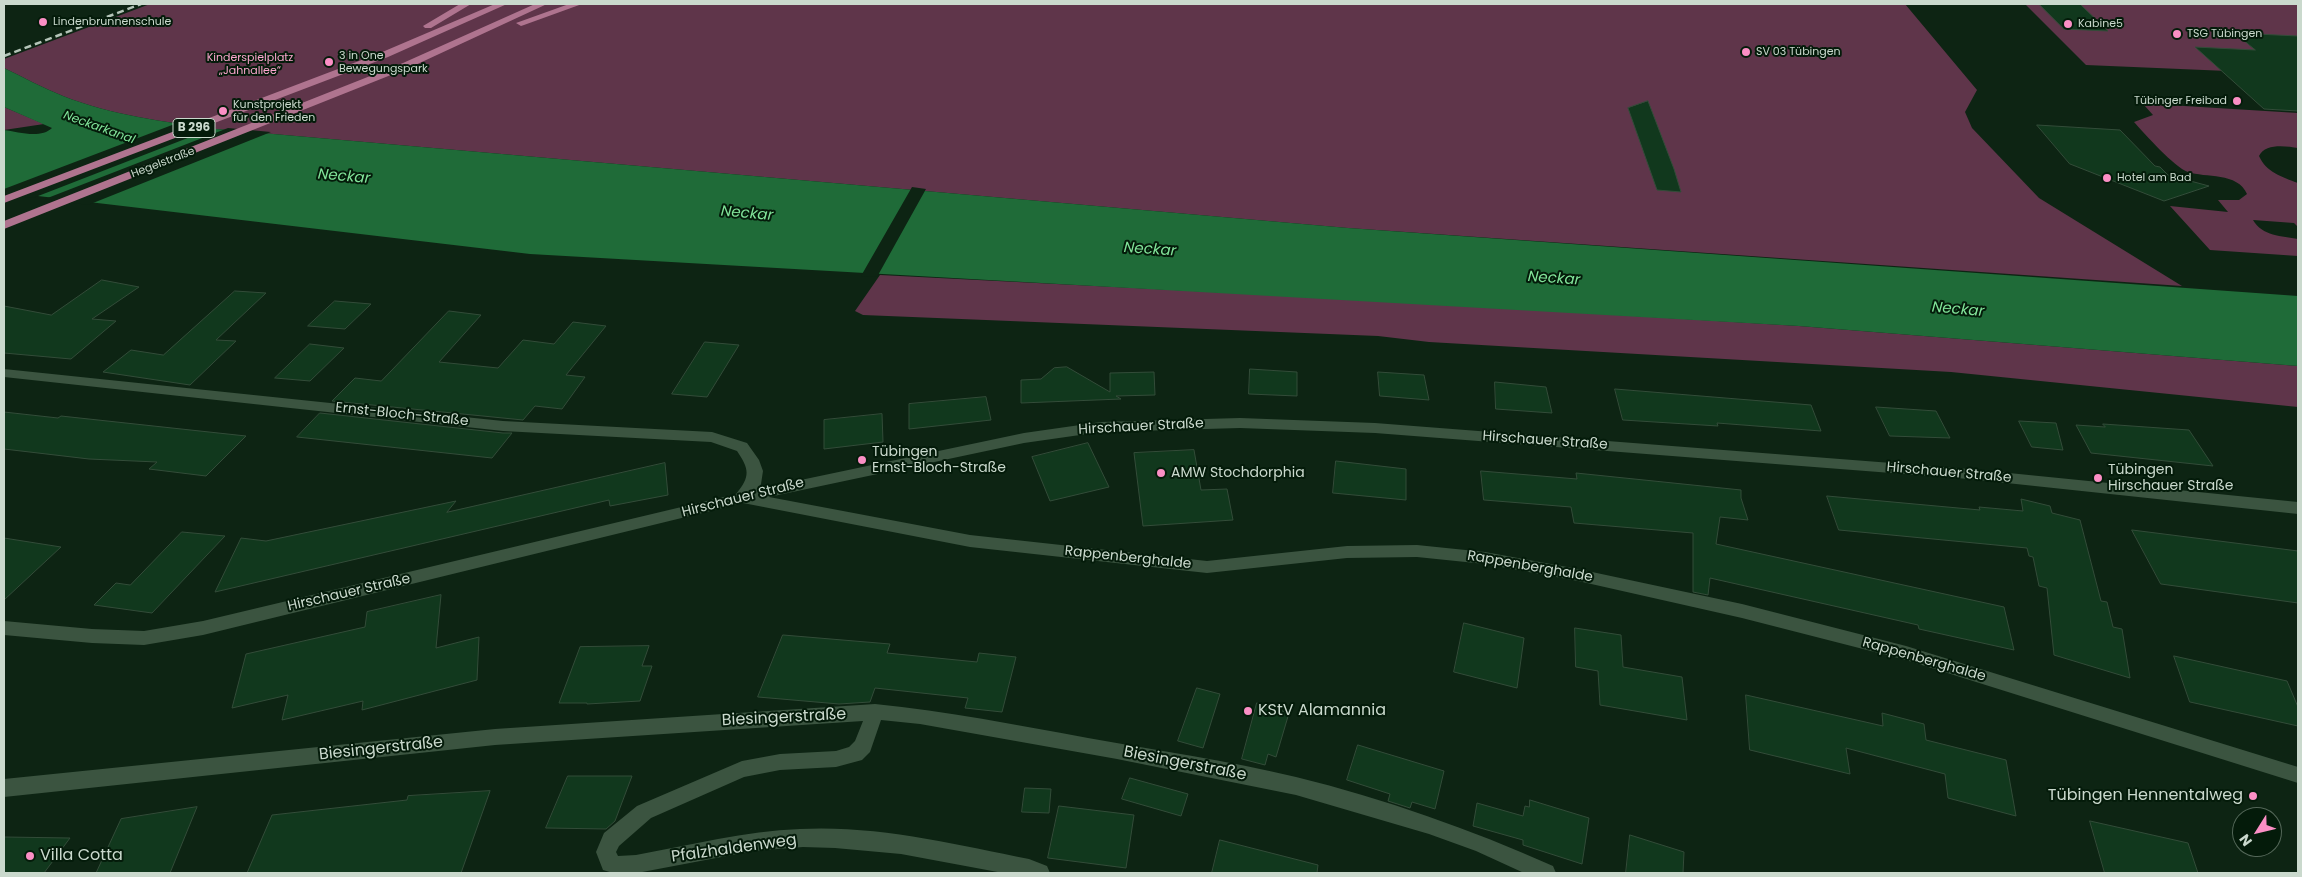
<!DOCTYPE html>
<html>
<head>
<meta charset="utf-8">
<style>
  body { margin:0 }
  #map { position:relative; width:2302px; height:877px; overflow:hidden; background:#0d2413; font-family:Poppins,sans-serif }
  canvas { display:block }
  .frame { position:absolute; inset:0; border:5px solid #cad9cd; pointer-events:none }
  .north { position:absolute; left:2232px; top:807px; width:50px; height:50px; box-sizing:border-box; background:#041b0a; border:1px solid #536758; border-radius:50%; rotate:234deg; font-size:14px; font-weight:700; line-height:20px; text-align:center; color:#cad9cd }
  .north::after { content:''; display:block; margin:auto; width:18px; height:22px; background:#fb8fc5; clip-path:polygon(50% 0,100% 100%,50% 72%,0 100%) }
</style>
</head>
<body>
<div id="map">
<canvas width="2302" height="877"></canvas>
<div class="frame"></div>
<div class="north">N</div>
</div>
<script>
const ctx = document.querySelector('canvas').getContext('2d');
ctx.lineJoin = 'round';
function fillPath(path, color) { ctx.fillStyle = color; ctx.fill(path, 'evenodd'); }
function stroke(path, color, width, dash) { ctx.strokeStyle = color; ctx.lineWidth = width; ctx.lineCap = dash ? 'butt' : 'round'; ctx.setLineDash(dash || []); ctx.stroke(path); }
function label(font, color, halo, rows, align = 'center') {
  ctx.font = font + ' Poppins,sans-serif'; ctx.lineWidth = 4; ctx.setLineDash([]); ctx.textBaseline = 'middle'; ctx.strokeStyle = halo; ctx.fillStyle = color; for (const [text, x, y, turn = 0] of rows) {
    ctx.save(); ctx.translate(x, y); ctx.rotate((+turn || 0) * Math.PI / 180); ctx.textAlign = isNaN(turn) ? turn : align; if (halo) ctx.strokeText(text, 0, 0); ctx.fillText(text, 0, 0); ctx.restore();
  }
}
fillPath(new Path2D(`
  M150 4H1905L1977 90 1965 112 1972 128 2039 198 2182 286 1348 228 216 129C165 122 111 115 63 96 43 88 23 77 4 68V59Z
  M2025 4H2298V74L2086 65Z
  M2152 104 2298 113V148C2286 146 2265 143 2259 156 2266 172 2282 177 2298 183V227L2294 223 2253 220C2262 236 2282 236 2298 239V256L2210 250 2170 206 2228 212 2218 200H2239L2247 194C2238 172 2205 178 2188 172 2174 167 2145 134 2134 122L2153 115 2144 105Z
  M4 107 44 124 4 130Z
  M880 275 1389 301 1799 326 2298 366V407L1951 372 1429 342 1378 336 863 315 855 311Z`), '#5f354a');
fillPath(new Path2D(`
  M4 68C23 77 43 88 63 96 111 115 165 122 216 129L1348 228 2298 296V366L1799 326 530 254 4 192V130C18 132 41 139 52 128L4 107Z`), '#1f6b38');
fillPath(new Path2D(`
  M180 122 216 127 33 198 4 194V189Z
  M228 128 271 132 88 205 45 199Z
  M912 187 926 189 877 277 861 276Z`), '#0d2413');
const building = new Path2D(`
  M2039 4H2080L2108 31 2064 29Z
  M2235 33 2298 36V111L2264 109 2195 47 2255 50Z
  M1648 101 1674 169 1681 192 1657 190 1628 108Z
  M2037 125 2120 130 2155 166 2160 167 2168 175 2209 186 2164 201 2070 164Z
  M102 280 139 287 92 319 116 321 71 359 4 353V306L51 315Z
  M235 291 266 293 216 340 236 341 190 385 103 372 131 350 163 355Z
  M335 301 371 304 345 329 308 326Z
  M449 311 481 315 439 362 498 368 523 340 554 344 573 322 606 326 566 375 585 377 562 409 535 406 523 420 332 401 355 378 381 381Z
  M705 342 739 345 707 397 672 394Z
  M310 344 344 348 310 381 275 378Z
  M1067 367 1110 392V373L1154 372 1155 395 1116 396 1121 399 1021 403V380L1041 379 1054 368Z
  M1250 369 1297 372V396L1249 394Z
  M1378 372 1424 375 1429 400 1380 396Z
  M1495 382 1546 387 1552 413 1496 409Z
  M1615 389 1811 405 1821 431 1717 423 1718 426 1623 420Z
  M986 397 991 420 909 429V404Z
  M1876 407 1936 411 1950 438 1890 436Z
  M4 412 58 418 61 416 246 436 206 476 149 469 157 462 89 459 4 449Z
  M320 413 503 433H512L492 458 297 437Z
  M882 414 883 442 824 449V420Z
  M2019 421 2056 423 2063 450 2032 447Z
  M2103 424 2189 430 2213 466 2091 453 2076 425 2105 427Z
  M1088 443 1109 487 1050 501 1032 457Z
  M1194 450 1201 490 1227 489 1233 520 1143 526 1134 453Z
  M1336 461 1406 469V500L1333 493Z
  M665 463 668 495 610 506 609 500 215 592 241 538 266 541 456 501 447 512Z
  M1481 471 1577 479 1576 473 1741 490V498L1748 520 1720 517 1716 544 2004 607 2014 650 1919 629 1918 625 1710 578 1708 595 1693 592V533L1574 523 1571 507 1484 500Z
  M1827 496 1980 510 1979 507 2023 511 2021 499 2050 506 2052 513 2080 520 2101 601 2107 602 2113 627 2122 629 2130 678 2054 655 2047 588 2039 586 2033 557 2029 556 2027 548 1839 530Z
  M2132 530 2298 551V603L2161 584Z
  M182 532 225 536 152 613 94 605 116 583 130 585Z
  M4 538 61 547 4 600Z
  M441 595 436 648 479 637 477 680 362 710 363 701 282 720 288 695 232 708 246 654 365 627 367 612Z
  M1464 623 1524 638 1517 688 1454 672Z
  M1575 628 1621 635 1623 667 1682 677 1687 720 1600 705 1598 671 1576 667Z
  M783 635 890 644 887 653 977 662 979 653 1016 657 1002 712 965 708 968 698 875 688 870 702 839 704 758 697Z
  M649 646 642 666H652L640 701 587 704V703H559L580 647Z
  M2174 656 2287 681 2298 707V726L2190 702Z
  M1197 688 1220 694 1203 748 1178 741Z
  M1746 695 1883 726 1882 713 1924 724 1926 740 2006 760 2016 816 1948 798 1945 774 1846 748 1850 774 1750 750Z
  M1257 703 1289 713 1276 757 1268 754 1265 765 1242 759Z
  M1358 745 1444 771 1435 809 1412 802 1410 808 1388 801 1390 794 1347 780Z
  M568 776H632L615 821 606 829 546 828Z
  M1130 778 1188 794 1181 816 1122 799Z
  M1025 788 1051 789 1049 813 1022 812Z
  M490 791 461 873H247L272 815 407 800 408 796Z
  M1530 800 1589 818 1582 864 1523 845V840L1473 826 1477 803 1523 816 1525 806 1529 807Z
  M1059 806 1134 815 1126 868 1048 858Z
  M197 807 170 873H96L121 819Z
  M2090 821 2188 843 2198 873H2105Z
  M1630 835 1684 852 1683 873H1626Z
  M4 837 70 838 44 873H4Z
  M1220 840 1318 865 1317 873H1212Z`);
fillPath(building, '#11381d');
stroke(building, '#334c39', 1);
fillPath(new Path2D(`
  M4 369 503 421 712 432 747 443 759 460 763 471 761 484 758 489 1024 433 1101 422 1240 418 1375 423 1969 469 2298 502V514L1969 479 1375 433 1240 428 1101 432 1024 443 769 497 970 535 1207 561 1347 546 1417 545 1485 552 1578 569 1742 604 1906 646 2298 767V783L1906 660 1742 618 1578 581 1485 564 1417 557 1347 558 1207 573 970 547 743 503 203 635 144 645 92 643 4 635V621L92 629 144 631 203 621 736 494C751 476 749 469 737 451L711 442 503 431 4 377Z
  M875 704C947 711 1017 725 1088 738 1156 750 1229 761 1296 777 1385 799 1470 829 1553 866L1556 873H1524L1476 851 1429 834 1296 795 1117 759 920 724 881 720 870 752 862 760 836 767 780 770 744 777 651 818 619 846 616 852 618 856 636 855C691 845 745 831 800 829 877 825 954 844 1029 859L1047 866 1050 873H1003L901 854 835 848 803 847 753 851 637 873H613L603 870 596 852 604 833 637 806 742 761 780 754 836 751 849 747 855 741 863 721 495 745 4 797V779L495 729Z`), '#3b5440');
fillPath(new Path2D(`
  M460 4H471L431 28H425L423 26Z
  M495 4H507L388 57 4 203V196L380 53Z
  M535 4H547L411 67 4 229V221L403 63Z
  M569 4H582L524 25 521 26 516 23Z`), '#af748f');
stroke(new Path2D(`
  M4 56 141 4`), '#b4c4b8', 2.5, [7, 4]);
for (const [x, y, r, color] of [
  [43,22,5,"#fb8fc5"],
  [2068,24,5,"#fb8fc5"],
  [2177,34,5,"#fb8fc5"],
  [1746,52,5,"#fb8fc5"],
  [329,62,5,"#fb8fc5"],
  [2237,101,5,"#fb8fc5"],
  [223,111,5,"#fb8fc5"],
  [2107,178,5,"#fb8fc5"],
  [862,460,5,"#fb8fc5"],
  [1161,473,5,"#fb8fc5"],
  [2098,478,5,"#fb8fc5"],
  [1248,711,5,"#fb8fc5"],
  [2253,796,5,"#fb8fc5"],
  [30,856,5,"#fb8fc5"]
]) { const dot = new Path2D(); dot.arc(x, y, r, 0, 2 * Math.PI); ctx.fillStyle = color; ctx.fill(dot); stroke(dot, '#041b0a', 2); }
label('11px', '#cad9cd', '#041b0a', [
  ["Lindenbrunnenschule",53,22],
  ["Kabine5",2078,24],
  ["TSG Tübingen",2187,34],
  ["SV 03 Tübingen",1756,52],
  ["3 in One",339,56],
  ["Bewegungspark",339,69],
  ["Tübinger Freibad",2227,101,"right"],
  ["Kunstprojekt",233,105],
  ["für den Frieden",233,118],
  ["Hotel am Bad",2117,178]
], 'left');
label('11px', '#fba6ce', '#041b0a', [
  ["Kinderspielplatz",250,58],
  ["„Jahnallee“",250,71]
]);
label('11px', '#cad9cd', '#041b0a', [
  ["Hegelstraße",163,163,-21]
]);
label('italic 12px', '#81e399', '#041b0a', [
  ["Neckarkanal",99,128,20]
]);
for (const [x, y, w] of [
  [194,128,42]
]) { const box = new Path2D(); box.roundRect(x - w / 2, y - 9.5, w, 19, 4); ctx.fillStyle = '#041b0a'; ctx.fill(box); stroke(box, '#cad9cd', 1); }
label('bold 12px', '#cad9cd', null, [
  ["B 296",194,128]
]);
label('14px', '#cad9cd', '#041b0a', [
  ["Ernst-Bloch-Straße",402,415,6],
  ["Hirschauer Straße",1141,427,-3],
  ["Hirschauer Straße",1545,441,4],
  ["Hirschauer Straße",1949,473,5],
  ["Hirschauer Straße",743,498,-14],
  ["Rappenberghalde",1128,558,6],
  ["Rappenberghalde",1530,567,10],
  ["Hirschauer Straße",349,593,-13],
  ["Rappenberghalde",1924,660,16]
]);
label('14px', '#cad9cd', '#041b0a', [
  ["Tübingen",872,452],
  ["Ernst-Bloch-Straße",872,468],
  ["Tübingen",2108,470],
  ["Hirschauer Straße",2108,486],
  ["AMW Stochdorphia",1171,473]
], 'left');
label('italic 15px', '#81e399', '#041b0a', [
  ["Neckar",344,177,5],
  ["Neckar",747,214,5],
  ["Neckar",1150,250,4],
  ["Neckar",1554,279,4],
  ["Neckar",1958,310,5]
]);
label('16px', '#cad9cd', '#041b0a', [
  ["KStV Alamannia",1258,711],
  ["Tübingen Hennentalweg",2243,796,"right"],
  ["Villa Cotta",40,856]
], 'left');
label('16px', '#cad9cd', '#041b0a', [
  ["Biesingerstraße",784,718,-3],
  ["Biesingerstraße",381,749,-6],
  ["Biesingerstraße",1185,764,11],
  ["Pfalzhaldenweg",734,849,-8]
]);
</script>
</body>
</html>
